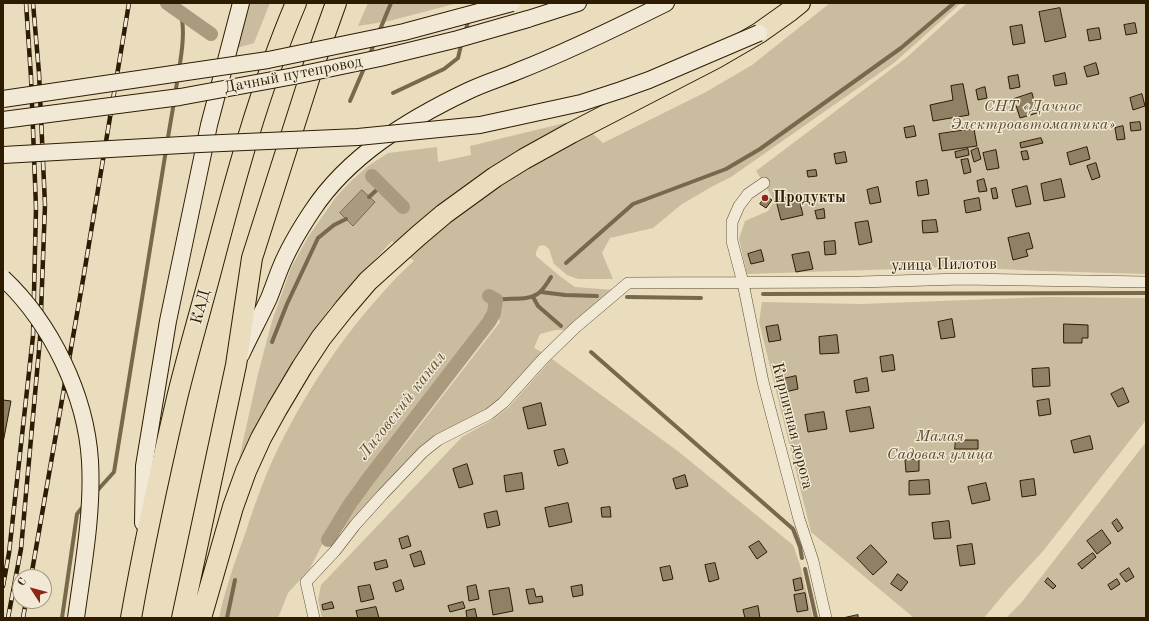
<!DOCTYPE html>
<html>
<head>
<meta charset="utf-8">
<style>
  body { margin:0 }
  #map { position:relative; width:1149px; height:621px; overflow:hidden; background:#eaddbe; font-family:"Old Standard TT",serif }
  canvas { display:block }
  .frame { position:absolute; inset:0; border:4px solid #2e1c02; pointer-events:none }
  .north { position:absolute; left:12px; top:569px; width:40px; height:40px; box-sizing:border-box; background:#f1e9d5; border:1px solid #a39781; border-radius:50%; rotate:306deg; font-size:11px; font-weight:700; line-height:16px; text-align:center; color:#2e1c02 }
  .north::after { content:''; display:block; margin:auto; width:14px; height:18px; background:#8f2418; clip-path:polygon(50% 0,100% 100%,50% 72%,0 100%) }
</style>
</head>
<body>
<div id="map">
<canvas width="1149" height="621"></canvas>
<div class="frame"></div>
<div class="north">С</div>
</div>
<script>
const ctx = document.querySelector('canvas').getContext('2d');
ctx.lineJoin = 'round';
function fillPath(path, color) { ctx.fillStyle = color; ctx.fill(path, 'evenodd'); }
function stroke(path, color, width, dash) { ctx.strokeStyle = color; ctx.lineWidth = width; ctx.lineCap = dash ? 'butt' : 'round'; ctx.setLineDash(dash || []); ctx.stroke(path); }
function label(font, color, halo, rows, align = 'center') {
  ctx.font = font + ' "Old Standard TT",serif'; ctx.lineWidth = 3; ctx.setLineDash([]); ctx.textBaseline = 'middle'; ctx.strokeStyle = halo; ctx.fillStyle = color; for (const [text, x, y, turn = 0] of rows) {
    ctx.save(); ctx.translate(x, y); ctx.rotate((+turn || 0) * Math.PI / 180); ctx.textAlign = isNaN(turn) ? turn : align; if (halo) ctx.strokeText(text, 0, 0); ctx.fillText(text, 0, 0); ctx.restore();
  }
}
fillPath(new Path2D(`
  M250 3H270L254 43 237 48Z
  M368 3H458L389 21 358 26Z
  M830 3H961L894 63 731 177 713 186 682 204 653 228 610 238 602 253 613 279H578L567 275 554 264 549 249 544 245 539 246 536 252V256L561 277 575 287 614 290 605 301 565 330H555L540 334 534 348 544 353 485 414 437 436 338 540 349 519 371 484 403 447 500 322 495 310 343 505 309 570 288 593 278 618H219C225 590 234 564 244 537 253 510 262 483 274 457 303 396 340 339 386 289 394 279 404 270 414 261L392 241 329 309 293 361 265 407 240 463 238 464 258 374 272 321 291 268 308 237 336 197 350 182 368 166 388 153 437 147 438 162 471 155 470 146 577 120 603 143 706 92 752 65Z
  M967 3H1146V274L1042 271 959 267 747 274 739 239 745 221 768 211 774 201 764 183 756 171 906 58Z
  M1047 297 1146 298V420L1043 551 1008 589 984 618H914L811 532 759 322 762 302 861 304Z
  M552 359 679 452 793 545 800 565 813 618H322L318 600 321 585 462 437 492 420 508 408Z
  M1146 442V618H1006L1021 603Z`), '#cabc9e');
const water = new Path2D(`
  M362 190 375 202 353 226 340 213Z`);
fillPath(water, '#aa9b7e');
stroke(water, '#78684c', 1);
stroke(new Path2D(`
  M168 4 169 3
  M379 32 391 3
  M465 33 469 18
  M369 56 375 42
  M179 70C182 51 185 32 181 13
  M393 93 444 69 458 58 462 41
  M175 94 178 77
  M350 101 365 66
  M167 143 174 102
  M369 197 382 185
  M566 263 633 204 726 169 760 149 901 48 954 3
  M541 292 565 295 597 296
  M763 294 1146 293
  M533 297 538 306 561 326
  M627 297 701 298
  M496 300C510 297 529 302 540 292 544 288 548 282 551 277
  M272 342 287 304 318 238 334 225 346 219
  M591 352 793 529 800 547 802 558
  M95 493 114 472 166 150
  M805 569 816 618
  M62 618 77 514 85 504
  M227 618 235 580`), '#78684c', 4);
stroke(new Path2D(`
  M167 3 211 34
  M372 176 403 207
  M328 540 350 504 368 479 489 322 494 313 496 300 489 296`), '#aa9b7e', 14);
const building = new Path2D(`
  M1060 8 1066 37 1045 42 1039 12Z
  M1135 23 1137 33 1126 35 1124 25Z
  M1022 25 1025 43 1013 45 1010 27Z
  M1099 28 1101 39 1089 41 1087 30Z
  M1096 63 1099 74 1087 77 1084 67Z
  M1065 73 1067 84 1055 86 1053 76Z
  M1018 75 1020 87 1010 89 1008 77Z
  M963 84 969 115 933 121 930 105 953 100 951 86Z
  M985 87 987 98 978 100 976 90Z
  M1032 93 1037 113 1020 118 1014 99Z
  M1142 94 1145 106 1133 110 1130 98Z
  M1140 122 1141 130 1131 131 1130 123Z
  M914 126 916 136 906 138 904 128Z
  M1123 126 1125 139 1117 140 1115 128Z
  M974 129 977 146 942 151 939 134Z
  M1041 138 1043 143 1021 148 1020 143Z
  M1087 147 1090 159 1070 165 1067 153Z
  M978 148 981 159 974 162 971 151Z
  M968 149 969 155 956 158 955 152Z
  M996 150 999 168 987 170 983 153Z
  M1027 151 1029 159 1023 160 1021 152Z
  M845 152 847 162 836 164 834 154Z
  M968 159 971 172 964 174 961 160Z
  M1096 163 1100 177 1092 180 1087 166Z
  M816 170 817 176 808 177 807 171Z
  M984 179 987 191 979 192 977 181Z
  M1061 179 1065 197 1044 201 1041 184Z
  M927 180 929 194 918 196 916 182Z
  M1027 186 1031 204 1016 207 1012 190Z
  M878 187 881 202 870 204 867 190Z
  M996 188 998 198 993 199 991 189Z
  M798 195 803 215 781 220 776 200Z
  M766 196 772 200 766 208 760 204Z
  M979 198 981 210 966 213 964 201Z
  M824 209 825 218 817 219 815 211Z
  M936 220 938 232 923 233 922 221Z
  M868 221 872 242 859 245 855 223Z
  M1029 233 1033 248 1026 250 1028 256 1013 260 1008 238Z
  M835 241 836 254 825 255 824 242Z
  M761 250 764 261 751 264 748 254Z
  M809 252 813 269 796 272 792 255Z
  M952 319 955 337 941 339 938 322Z
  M1064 324 1088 325V338H1082V343H1064Z
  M778 325 781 340 769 342 766 327Z
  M837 335 839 353 820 354 819 337Z
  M893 355 895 370 882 372 880 357Z
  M1049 368 1050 386 1033 387 1032 369Z
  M796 376 798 389 785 392 783 379Z
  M867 378 869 391 856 393 854 381Z
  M1123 388 1129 402 1118 407 1111 394Z
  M1049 399 1051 414 1039 416 1037 401Z
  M3 400 11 401 3 443Z
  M541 403 546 425 528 429 523 408Z
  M870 407 874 428 850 432 846 411Z
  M824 412 827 429 808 432 805 415Z
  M1090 436 1093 449 1074 453 1071 441Z
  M956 440H978V449H955Z
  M564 449 568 463 558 466 554 451Z
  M919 459V471L906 472 905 460Z
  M467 464 473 484 459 488 453 469Z
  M522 473 524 489 506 492 504 476Z
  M685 475 688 486 676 489 673 479Z
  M1034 479 1036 495 1022 497 1020 481Z
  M929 480 930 494 909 495V481Z
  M986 483 990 500 972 504 968 487Z
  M568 503 572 522 549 527 545 508Z
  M610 507 611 517H602L601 508Z
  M497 511 500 525 487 528 484 514Z
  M1117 519 1123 528 1118 532 1112 523Z
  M949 521 951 538 934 539 932 523Z
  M1102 530 1111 543 1097 554 1087 541Z
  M408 536 411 546 402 549 399 539Z
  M759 541 767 552 757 559 749 547Z
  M972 544 975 564 960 566 957 546Z
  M871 545 887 562 873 575 857 558Z
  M421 551 425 564 414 567 410 555Z
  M1093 553 1096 557 1082 569 1078 564Z
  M386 560 388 567 376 570 374 563Z
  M715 563 719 579 709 582 705 565Z
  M670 566 673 579 663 581 660 568Z
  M1129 568 1134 577 1126 582 1120 574Z
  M898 574 908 582 901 591 891 584Z
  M801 578 803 589 795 591 793 580Z
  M1048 578 1056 586 1053 589 1045 582Z
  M1117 579 1120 584 1111 590 1108 585Z
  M401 580 404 589 396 592 393 583Z
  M370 585 374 599 361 602 358 587Z
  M476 585 479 599 469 601 467 587Z
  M582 585 583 595 573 597 571 587Z
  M509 588 513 611 493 615 489 591Z
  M534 589 536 597 542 596 543 602 529 604 526 590Z
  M805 593 808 610 797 612 794 595Z
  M332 602 334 608 323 610 322 605Z
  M463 602 465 608 450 612 448 606Z
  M758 606 760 618H745L743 610Z
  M376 607 379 618H358L356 611Z
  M475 609 477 618H467L466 611Z
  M858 615V618H843Z`);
fillPath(building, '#908064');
stroke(building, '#2e1c02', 1);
const street = new Path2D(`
  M764 183 748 194 739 206 732 222V241L743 283 763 382 799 519 813 561 826 618
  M314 618 306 582 335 551 355 525 383 494 423 452 438 440 489 414 503 403 543 359 576 327 628 283 860 282 962 279 1146 282`);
const secondary = new Path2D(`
  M528 19 578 3
  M241 355C250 336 260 317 269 298 273 288 276 279 280 269 288 249 300 229 312 211 348 156 409 119 468 91 484 83 502 78 518 71 569 51 618 27 666 3
  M143 523 144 466 168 321 209 125 241 3`);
const highway = new Path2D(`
  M131 618C144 544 160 471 177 398 187 357 199 316 210 275 234 183 259 90 296 3
  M182 618 236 365 252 258 311 73 336 3
  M201 618 233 507 246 471 261 438 277 409 302 367 321 338 344 309 368 281 418 236 444 214 495 177 524 159 571 133 716 58 759 33 790 11 800 3`);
stroke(street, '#5d4c31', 12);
stroke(secondary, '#2e1c02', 18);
stroke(highway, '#2e1c02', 22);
stroke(street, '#f1e9d5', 11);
stroke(secondary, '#f1e9d5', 16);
stroke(highway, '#eaddbe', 20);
const rail = new Path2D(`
  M31 577 84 274 129 3
  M3 586 9 553 33 336 36 208 31 77 26 3
  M8 618 21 549 40 339 45 205 39 73 33 3
  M23 618 26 601`);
stroke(rail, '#2e1c02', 4.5);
stroke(rail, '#f1e9d5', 3, [9]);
const secondaryBridge = new Path2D(`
  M3 99 268 60 404 32 512 3
  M3 120 180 97 294 76 380 58 458 39 528 19
  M3 155 200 144 358 137 480 125 581 103 621 90 649 80 759 33
  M3 278C51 323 86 395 90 461 93 513 83 566 76 618`);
stroke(secondaryBridge, '#2e1c02', 18, []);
stroke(secondaryBridge, '#f1e9d5', 16);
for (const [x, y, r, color] of [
  [765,198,4,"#8f2418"]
]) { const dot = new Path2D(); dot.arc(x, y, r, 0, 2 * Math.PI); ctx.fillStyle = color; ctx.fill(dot); stroke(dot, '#f1e9d5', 1.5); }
label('16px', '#2e1c02', '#f1e9d5', [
  ["Дачный путепровод",293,75,-11],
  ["улица Пилотов",944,265,-1],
  ["КАД",201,307,-75],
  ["Кирпичная дорога",792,426,76]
]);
label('italic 16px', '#5d4c31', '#f1e9d5', [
  ["СНТ «Дачное",1033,107],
  ["Электроавтоматика»",1033,125],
  ["Малая",940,437],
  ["Садовая улица",940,455]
]);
label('bold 16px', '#2e1c02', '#f1e9d5', [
  ["Продукты",773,198]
], 'left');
label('italic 17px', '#604f34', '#f1e9d5', [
  ["Лиговский канал",402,406,-52]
]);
</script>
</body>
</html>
